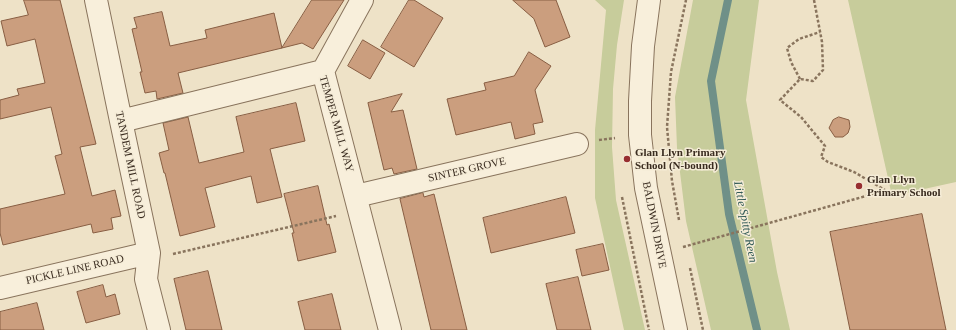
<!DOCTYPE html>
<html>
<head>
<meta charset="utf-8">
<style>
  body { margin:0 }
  canvas { display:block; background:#eee2c7 }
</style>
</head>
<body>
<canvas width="956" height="330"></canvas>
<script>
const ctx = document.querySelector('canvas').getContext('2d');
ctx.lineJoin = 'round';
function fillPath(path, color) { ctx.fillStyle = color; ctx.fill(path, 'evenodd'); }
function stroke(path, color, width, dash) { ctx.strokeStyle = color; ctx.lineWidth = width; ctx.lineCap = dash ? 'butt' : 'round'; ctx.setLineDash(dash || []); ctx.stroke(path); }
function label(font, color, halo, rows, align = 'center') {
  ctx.font = font + ' "Times New Roman",serif'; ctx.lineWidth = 3; ctx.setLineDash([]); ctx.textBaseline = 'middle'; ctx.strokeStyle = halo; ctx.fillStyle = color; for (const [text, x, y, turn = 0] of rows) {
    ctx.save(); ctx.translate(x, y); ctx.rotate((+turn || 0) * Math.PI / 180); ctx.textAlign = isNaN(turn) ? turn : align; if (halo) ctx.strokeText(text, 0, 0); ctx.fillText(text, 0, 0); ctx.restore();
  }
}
fillPath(new Path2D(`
  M595 0H624L617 45 613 89 612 147 616 200 645 330H624L595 198V130L606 10Z
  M693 0H759L746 100 777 272 790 330H711L686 221 677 148 675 97Z
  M848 0H956V182L892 196Z`), '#c7cc9b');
stroke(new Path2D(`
  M728 0 711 81 729 214 757 330`), '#6f9088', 8);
const building = new Path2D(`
  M24 0H60L96 144 80 147 92 196 115 190 121 216 111 218 113 229 93 233 91 224 3 245 0 233V209L65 194 55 156 62 154 51 107 0 119V100L19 95 17 89 45 83 35 39 7 46 1 21 28 15Z
  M312 0H344L313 49 302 43 282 48Z
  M409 0H414L443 18 414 67 381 47Z
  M513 0H556L570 37 545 47 534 19Z
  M162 12 170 46 207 38 205 30 274 13 282 48 178 73 183 93 157 99 156 91 145 93 140 72H142L132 29 137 28 134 18Z
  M363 40 385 53 370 79 348 66Z
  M529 52 551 66 535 90 543 122 533 124 535 134 515 139 511 122 456 135 447 99 486 90 484 83 514 76Z
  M402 94 391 112 403 110 417 169 394 174 392 168 384 170 368 103Z
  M296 103 305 141 270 149 282 197 257 203 251 176 205 188 215 227 180 236 165 173H164L159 153 169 150 163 123 188 117 199 163 244 152 236 117Z
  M839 117 849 120 850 127 848 133 843 137H835L829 128 833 120Z
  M318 186 327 225 329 224 336 252 298 261 292 233H294L284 194Z
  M423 193 424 197 434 194 467 330H431L400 199Z
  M566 197 575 233 491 253 483 218Z
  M922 214 946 330H850L830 232Z
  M603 244 609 270 582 276 576 250Z
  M208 271 222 330H186L174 279Z
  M578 277 591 330H557L546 284Z
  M103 285 106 297 115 294 120 314 86 323 77 292Z
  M332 294 341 330H305L298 302Z
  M37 303 44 330H0V312Z`);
fillPath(building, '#cb9e7e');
stroke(building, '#885e43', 1);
const street = new Path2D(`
  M96 0 121 121 149 253 146 279 159 330
  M649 0 643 46 640 101V135L646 188 676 330
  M323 71 362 0
  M121 121 323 71 390 330
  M356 196 577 144
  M0 288 149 253`);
stroke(street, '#89745d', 24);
stroke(new Path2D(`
  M814 0 822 42 823 70 813 81 800 79 780 100 801 117 825 146 821 157 828 162 854 172 885 190
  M800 79 791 62 787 48 799 39 820 32
  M599 140 615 138
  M622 197 649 330
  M679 220 672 181 667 127 671 72 686 0
  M683 247 884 191
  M173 254 336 216
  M690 268 703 330`), '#89745d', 2.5, [3, 2]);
stroke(street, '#f8efdb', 22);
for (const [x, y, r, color] of [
  [627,159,4,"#972e30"],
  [859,186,4,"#972e30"]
]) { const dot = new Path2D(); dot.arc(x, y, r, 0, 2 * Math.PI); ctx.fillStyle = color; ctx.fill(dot); stroke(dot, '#f5ecd7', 1.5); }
label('11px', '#3a2c20', '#f5ecd7', [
  ["TEMPER MILL WAY",336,124,74],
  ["TANDEM MILL ROAD",130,165,78],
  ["SINTER GROVE",467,170,-13],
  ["BALDWIN DRIVE",654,225,79],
  ["PICKLE LINE ROAD",75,270,-13]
]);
label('bold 11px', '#3a2c20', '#f5ecd7', [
  ["Glan Llyn Primary",635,153],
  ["School (N-bound)",635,166],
  ["Glan Llyn",867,180],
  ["Primary School",867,193]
], 'left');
label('italic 12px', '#305956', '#f5ecd7', [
  ["Little Spitty Reen",745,222,79]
]);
</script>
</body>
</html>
